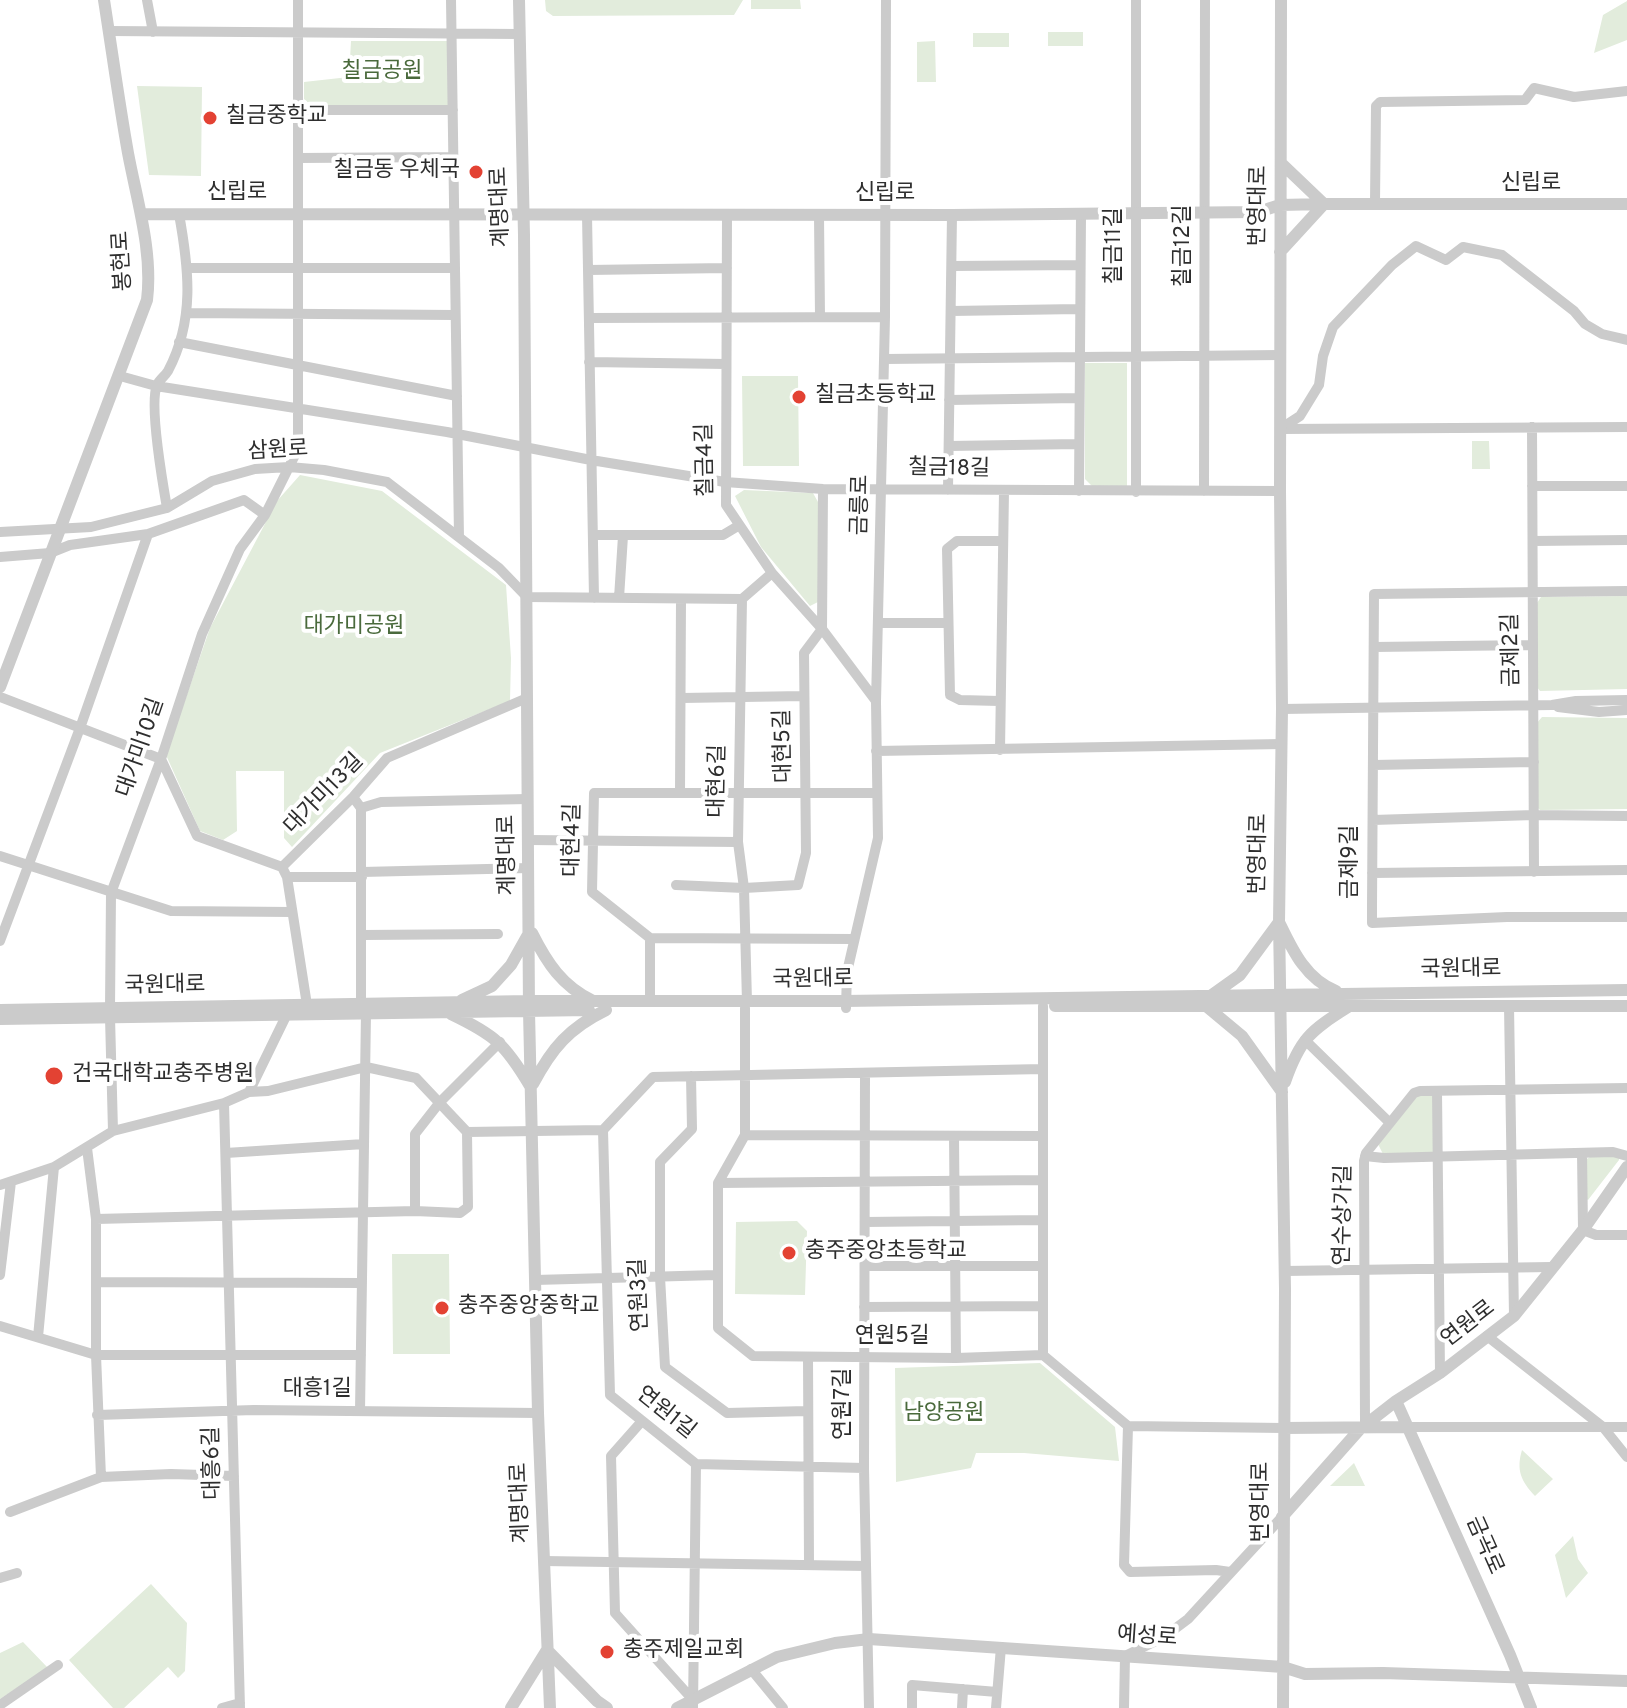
<!DOCTYPE html>
<html>
<head>
<meta charset="utf-8">
<style>
  body { margin:0 }
  canvas { display:block; background:#fff }
</style>
</head>
<body>
<canvas width="1627" height="1708"></canvas>
<script>
const ctx = document.querySelector('canvas').getContext('2d');
ctx.lineJoin = 'round';
function fillPath(path, color) { ctx.fillStyle = color; ctx.fill(path, 'evenodd'); }
function stroke(path, color, width, dash) { ctx.strokeStyle = color; ctx.lineWidth = width; ctx.lineCap = dash ? 'butt' : 'round'; ctx.setLineDash(dash || []); ctx.stroke(path); }
function label(font, color, halo, rows, align = 'center') {
  ctx.font = font + ' Overpass,"Noto Sans KR",sans-serif'; ctx.lineWidth = 8; ctx.setLineDash([]); ctx.textBaseline = 'middle'; ctx.strokeStyle = halo; ctx.fillStyle = color; for (const [text, x, y, turn = 0] of rows) {
    ctx.save(); ctx.translate(x, y); ctx.rotate((+turn || 0) * Math.PI / 180); ctx.textAlign = isNaN(turn) ? turn : align; if (halo) ctx.strokeText(text, 0, 0); ctx.fillText(text, 0, 0); ctx.restore();
  }
}
fillPath(new Path2D(`
  M545 0H743L734 15 553 16 546 11Z
  M751 0H800L801 9H751Z
  M1627 1V40L1594 53 1603 15Z
  M1048 32H1083V46H1048Z
  M973 33H1009V47H973Z
  M351 41H449L448 106 313 107 304 99V82L349 77Z
  M935 41 936 82H917V42Z
  M137 86 202 87 201 176 149 175Z
  M1085 363H1127V486H1092L1085 479Z
  M742 376H798L799 466H743Z
  M1472 441H1489L1490 469H1472Z
  M300 475 382 491 506 585 511 658 510 701 380 753 292 847 284 838V771H236L237 831 223 840 200 831 166 755 210 628 277 501Z
  M744 490 813 493 818 502V602L810 606 761 547 735 496Z
  M1627 596V689L1540 691 1537 687V603L1541 597Z
  M1542 717 1627 718V809L1540 810 1537 807 1536 724Z
  M1434 1094V1154H1383L1378 1144 1416 1095Z
  M1590 1157H1619V1160L1588 1200 1585 1198V1160Z
  M797 1221 807 1231 805 1295 735 1294 736 1222Z
  M392 1254H449L450 1354H393Z
  M1040 1363 1115 1427 1119 1461 1024 1453H976L971 1468 896 1482 895 1368Z
  M1522 1450 1553 1479 1535 1496C1521 1481 1516 1470 1522 1450Z
  M1354 1463 1365 1486H1330Z
  M1573 1536 1578 1559 1588 1573 1566 1598 1555 1555Z
  M151 1584 187 1623 185 1671 178 1678 168 1667 124 1708H113L69 1660Z
  M23 1642 48 1668 0 1699V1653Z`), '#e2ecdc');
stroke(new Path2D(`
  M147 0 153 32
  M451 0 459 537
  M1136 0V492
  M109 31 519 34
  M298 110H453
  M298 158 453 157
  M1375 203 1376 106 1380 102 1525 100 1534 88 1574 97 1627 91
  M587 215 594 598
  M727 215 726 505 772 573 822 629 876 701
  M819 215 820 317
  M952 266 1080 265
  M188 268H455
  M588 270 727 268
  M951 311 1079 309
  M188 313 455 315
  M589 318 885 317
  M179 342 457 396
  M885 359 1280 355
  M589 362 726 364
  M120 376 156 386 447 432 591 460 725 482 823 489 1280 491
  M949 400 1078 398
  M1532 427 1534 872
  M1280 429 1300 416 1319 385 1323 356 1333 327 1392 265 1416 246 1446 260 1463 247 1502 255 1574 311 1585 324 1602 334 1627 340
  M1281 429 1627 427
  M949 446 1078 444
  M1532 486H1627
  M948 490 952 215
  M1079 491 1081 215
  M1204 491 1205 0
  M167 508C163 485 149 404 157 385 159 380 165 376 168 371 195 320 189 269 179 214
  M0 532 91 527 167 508 212 481 255 469 289 467 324 470 387 482 499 568 527 597 742 599
  M593 535H723L738 526
  M1533 541 1627 540
  M0 557 50 553 70 545 148 534 244 500 265 515
  M1627 591 1374 594 1372 906V923L1507 917H1627
  M619 598 623 536
  M880 623H947
  M1374 647 1533 645
  M0 697 161 759 197 836 282 867
  M682 698 804 696
  M999 701 960 700 950 695 947 549 957 541H1003
  M1558 707 1599 712 1627 710
  M1282 709 1552 705 1576 701 1627 700
  M1000 750 1004 491
  M876 751 1282 744
  M1373 765 1534 762
  M680 793 681 599
  M353 797 361 808V1005
  M361 808 381 802 528 799
  M1373 820 1534 815 1627 816
  M529 840 738 842
  M0 856 171 911 292 912
  M362 872 529 868
  M1372 873 1627 870
  M287 877H362
  M676 885 744 888 798 885 806 853 804 653 822 629 823 489
  M362 935 498 934
  M854 939 650 938 592 892 594 793H877
  M0 941 80 728 148 534
  M650 1002V938
  M747 1002 744 888 738 842 742 599 772 573
  M307 1005 287 877 282 867 353 797 387 758 527 698
  M1043 1006V1355
  M1509 1006 1514 1316
  M110 1008 111 893 161 759 202 634 240 549 265 515 298 449V0
  M745 1008V1135L718 1183V1328L753 1356 956 1358 1043 1355 1128 1426
  M846 1008 847 972 878 838 876 702 885 317 886 0
  M110 1017 113 1131
  M1305 1040 1390 1123
  M865 1073 864 1468 869 1708
  M691 1076 692 1129 660 1162V1277L665 1367 727 1413 807 1411
  M1437 1091 1440 1373
  M249 1092 287 1014
  M224 1103 240 1708
  M603 1130 610 1395 696 1464 864 1468
  M467 1132 603 1130 653 1077 1043 1069
  M745 1135 1043 1136
  M954 1136 956 1358
  M87 1148 96 1219V1355L101 1477
  M226 1153 364 1144
  M1582 1153 1583 1230 1596 1235H1627
  M1365 1156 1384 1158 1613 1152 1627 1156
  M718 1183 1043 1180
  M0 1185 54 1167 113 1131 224 1103 249 1092 268 1091 366 1067 416 1078 467 1132
  M415 1211V1134L440 1102 500 1042
  M96 1219 415 1211 460 1213 468 1207 467 1132
  M865 1222 1043 1220
  M865 1266H1043
  M1285 1271 1551 1267
  M0 1275 11 1182
  M535 1280 717 1275
  M96 1282 362 1283
  M864 1307 1043 1306
  M0 1326 96 1355H361
  M1487 1336 1603 1427 1627 1457
  M38 1337 54 1167
  M808 1357 809 1565
  M360 1411 366 1013
  M97 1415 254 1410 538 1413
  M642 1421 611 1456 615 1613 693 1700
  M1365 1424 1364 1161 1366 1153 1414 1093 1420 1091 1627 1088
  M1128 1426 1124 1565 1130 1572 1216 1570 1230 1572
  M1128 1426 1283 1428
  M1408 1427H1627
  M10 1512 101 1477 171 1474 234 1476
  M544 1561 866 1566
  M0 1578 17 1573
  M751 1669 783 1708
  M0 1705 58 1665
  M222 1708 240 1703
  M693 1708 696 1464
  M912 1708V1685L997 1692
  M962 1708 963 1689
  M996 1708 1001 1647
  M1124 1708 1125 1656 1164 1637 1188 1619 1282 1517`), '#cbcbcb', 10);
stroke(new Path2D(`
  M519 0 524 235 529 1011 538 1413 550 1708
  M1281 0 1280 491 1282 709 1279 922 1285 1289 1283 1708
  M1281 163 1324 204
  M141 214 952 215 1258 212 1280 205 1324 204H1627
  M1280 252 1324 204
  M0 687 147 300C153 252 137 201 128 153 119 103 112 51 104 0
  M1280 924C1293 951 1306 979 1336 991
  M532 933C547 963 562 986 593 1001
  M1212 995 1240 975 1279 922
  M462 1000 492 986 511 965 529 933
  M1055 1006H1627
  M1206 1006 1242 1036 1282 1092
  M0 1010 529 1001H844L1627 990
  M451 1014C495 1035 505 1044 530 1086
  M0 1019 589 1010
  M1285 1082C1300 1039 1310 1031 1348 1007
  M533 1084C552 1048 569 1028 606 1010
  M1396 1401 1510 1655 1531 1708
  M1283 1428 1408 1427
  M1282 1517 1360 1429 1396 1401 1440 1373 1514 1316 1583 1230 1627 1167
  M547 1650 597 1701 607 1708
  M511 1708 547 1650
  M677 1708 777 1657 835 1643 869 1639 1283 1667 1305 1674 1383 1673 1627 1681`), '#cbcbcb', 12);
for (const [x, y, r, color] of [
  [210,118,8,"#e34233"],
  [476,172,8,"#e34233"],
  [799,397,8,"#e34233"],
  [54,1076,10,"#e34233"],
  [789,1253,8,"#e34233"],
  [442,1308,8,"#e34233"],
  [607,1652,8,"#e34233"]
]) { const dot = new Path2D(); dot.arc(x, y, r, 0, 2 * Math.PI); ctx.fillStyle = color; ctx.fill(dot); stroke(dot, '#fff', 3); }
label('22px', '#4a6a3c', '#fff', [
  ["칠금공원",382,73],
  ["대가미공원",354,628],
  ["남양공원",944,1415]
]);
label('22px', '#2e2e2e', '#fff', [
  ["칠금중학교",226,118],
  ["칠금동 우체국",460,172,"right"],
  ["칠금초등학교",815,397],
  ["건국대학교충주병원",72,1076],
  ["충주중앙초등학교",805,1253],
  ["충주중앙중학교",458,1308],
  ["충주제일교회",623,1652]
], 'left');
label('22px', '#2e2e2e', '#fff', [
  ["신립로",1531,185],
  ["신립로",237,194],
  ["신립로",885,195],
  ["번영대로",1260,206,-89],
  ["계명대로",502,207,-92],
  ["칠금11길",1116,246,-90],
  ["칠금12길",1185,246,-90],
  ["봉현로",124,261,-93],
  ["삼원로",278,452,-3],
  ["칠금4길",707,460,-91],
  ["칠금18길",949,470,1],
  ["금릉로",862,505,-89],
  ["금제2길",1513,650,-91],
  ["대현5길",785,746,-91],
  ["대가미10길",142,748,-71],
  ["대현6길",719,781,-89],
  ["대가미13길",325,795,-46],
  ["대현4길",574,840,-89],
  ["번영대로",1260,854,-89],
  ["계명대로",509,855,-91],
  ["금제9길",1352,862,-90],
  ["국원대로",1461,971,-1],
  ["국원대로",813,981,-1],
  ["국원대로",165,987,-1],
  ["연수상가길",1345,1215,-89],
  ["연원3길",641,1295,-92],
  ["연원로",1469,1325,-38],
  ["연원5길",892,1338],
  ["대흥1길",317,1391],
  ["연원7길",845,1404,-90],
  ["연원1길",665,1414,39],
  ["대흥6길",214,1463,-91],
  ["번영대로",1263,1502,-90],
  ["계명대로",522,1503,-92],
  ["금곡로",1483,1546,66],
  ["예성로",1147,1638,4]
]);
</script>
</body>
</html>
